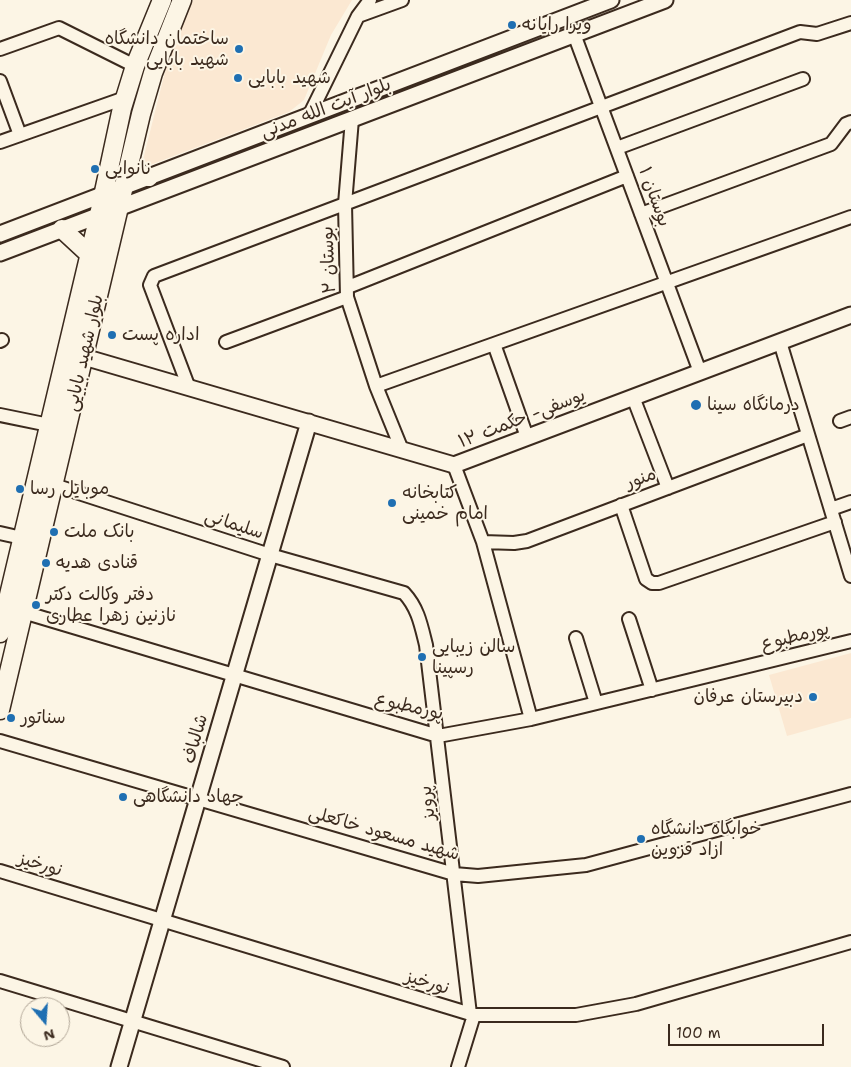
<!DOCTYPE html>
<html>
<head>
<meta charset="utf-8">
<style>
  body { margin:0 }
  #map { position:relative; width:851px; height:1067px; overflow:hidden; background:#fcf5e5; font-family:"Shantell Sans",sans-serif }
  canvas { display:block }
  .north { position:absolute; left:20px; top:997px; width:50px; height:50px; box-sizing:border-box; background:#fcf5e5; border:1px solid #afa495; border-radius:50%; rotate:162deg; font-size:14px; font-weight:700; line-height:20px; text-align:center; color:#3b2a1e }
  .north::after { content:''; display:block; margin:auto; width:18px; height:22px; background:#1f6fb2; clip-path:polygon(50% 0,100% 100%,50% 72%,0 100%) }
  .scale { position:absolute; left:668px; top:1024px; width:156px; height:22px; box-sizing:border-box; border:2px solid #3b2a1e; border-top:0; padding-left:6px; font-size:15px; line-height:18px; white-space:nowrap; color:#3b2a1e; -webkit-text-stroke:4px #fcf5e5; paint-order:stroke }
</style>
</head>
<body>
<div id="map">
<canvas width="851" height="1067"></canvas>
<div class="north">N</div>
<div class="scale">100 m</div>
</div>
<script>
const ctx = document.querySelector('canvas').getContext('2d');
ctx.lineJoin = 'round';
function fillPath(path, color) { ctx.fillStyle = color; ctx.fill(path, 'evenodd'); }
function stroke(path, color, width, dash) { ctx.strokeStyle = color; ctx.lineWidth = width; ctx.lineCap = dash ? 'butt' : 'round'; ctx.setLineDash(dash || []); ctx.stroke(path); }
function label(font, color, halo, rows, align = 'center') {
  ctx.font = font + ' "Shantell Sans","Playpen Sans Arabic",sans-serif'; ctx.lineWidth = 4; ctx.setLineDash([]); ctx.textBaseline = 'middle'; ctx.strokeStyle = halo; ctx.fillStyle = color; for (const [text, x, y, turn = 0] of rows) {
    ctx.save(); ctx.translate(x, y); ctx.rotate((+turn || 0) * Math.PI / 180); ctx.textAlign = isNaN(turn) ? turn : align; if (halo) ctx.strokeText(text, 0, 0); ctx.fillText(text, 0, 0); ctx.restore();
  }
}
fillPath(new Path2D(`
  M193 0H352L331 35 304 100 289 112 150 165 143 160 169 56Z
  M851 653V718L787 736 769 675Z`), '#fbe8d2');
const minor = new Path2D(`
  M358 16 402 0
  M574 34 700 372
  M0 49 59 28 135 66
  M0 81 20 135
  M309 116 358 16 370 0
  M352 119 345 204 347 297 376 386 402 450
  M0 142 125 98
  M617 148 803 79
  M641 214 831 144 846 124 851 122
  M348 287 627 176
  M0 341 2 340
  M226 342 347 297
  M780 342 851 576
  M494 344 527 437
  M376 386 851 217
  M189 388 150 285 154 276 800 32 817 34 851 23
  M633 397 668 488
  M0 415 49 425
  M840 421 851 417
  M454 465 483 542 531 719
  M54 485 270 555 404 593C418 608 421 625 426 645L470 1014
  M621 505 646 579 652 583H659L835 522
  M831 509 851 502
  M0 533 22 538
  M483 542 514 543 527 541 808 435
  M23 612 438 736 531 719 851 641
  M629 619 652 690
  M576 638 596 703
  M0 741 454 874 478 876 586 865 851 794
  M0 871 474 1015H576L636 1004 851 942
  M0 981 283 1067
  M458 1067 474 1015`);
const tertiary = new Path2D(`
  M0 234 611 0
  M0 253 665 0
  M84 357 454 465 851 315
  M119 1067 309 422`);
const secondary = new Path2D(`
  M129 165 138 173 149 177
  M62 229 89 254
  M0 633 99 215 122 108 135 66 162 0
  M0 710 141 114 153 73 182 0`);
stroke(minor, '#3b2a1e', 16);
stroke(tertiary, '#3b2a1e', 19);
stroke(secondary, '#3b2a1e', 21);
stroke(minor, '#fcf5e5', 12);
stroke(tertiary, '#fcf5e5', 15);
stroke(secondary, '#fcf5e5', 18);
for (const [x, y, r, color] of [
  [512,25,5,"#1f6fb2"],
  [239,49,5,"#1f6fb2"],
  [238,78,5,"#1f6fb2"],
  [95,169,5,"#1f6fb2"],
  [112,335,5,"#1f6fb2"],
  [696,405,6,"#1f6fb2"],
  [20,489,5,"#1f6fb2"],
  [392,503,5,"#1f6fb2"],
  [54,532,5,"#1f6fb2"],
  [46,563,5,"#1f6fb2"],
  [36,605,5,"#1f6fb2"],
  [422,657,5,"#1f6fb2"],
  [813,697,5,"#1f6fb2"],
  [11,718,5,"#1f6fb2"],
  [123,797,5,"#1f6fb2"],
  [641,839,5,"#1f6fb2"]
]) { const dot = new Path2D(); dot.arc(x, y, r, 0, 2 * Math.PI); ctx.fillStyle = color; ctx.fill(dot); stroke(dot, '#fcf5e5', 2); }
label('18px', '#3b2a1e', '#fcf5e5', [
  ["ویرا رایانه",522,25],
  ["ساختمان دانشگاه",229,39,"right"],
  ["شهید بابایی",229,60,"right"],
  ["شهید بابایی",248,78],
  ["نانوایی",105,169],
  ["اداره پست",122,335],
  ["درمانگاه سینا",707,405],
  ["موبایل رسا",30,489],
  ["کتابخانه",402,493],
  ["امام خمینی",402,514],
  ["بانک ملت",64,532],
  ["قنادی هدیه",56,563],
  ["دفتر وکالت دکتر",46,595],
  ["نازنین زهرا عطاری",46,616],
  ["سالن زیبایی",432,647],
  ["رسپینا",432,668],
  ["دبیرستان عرفان",803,697,"right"],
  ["سناتور",21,718],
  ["جهاد دانشگاهی",133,797],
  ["خوابگاه دانشگاه",651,829],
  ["ازاد قزوین",651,850]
], 'left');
label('18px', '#3b2a1e', '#fcf5e5', [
  ["بلوار آیت الله مدنی",326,109,-21],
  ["بوستان ۱",654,197,70],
  ["بوستان ۲",329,260,-92],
  ["بلوار شهید بابایی",85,353,-77],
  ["یوسفی- حکمت ۱۲",522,419,-21],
  ["منور",641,479,-20],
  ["سلیمانی",234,525,18],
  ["پورمطبوع",795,637,-14],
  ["پورمطبوع",409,707,13],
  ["شالباف",196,739,-74],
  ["پرویز",428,803,-97],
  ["شهید مسعود خاکعلی",384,834,16],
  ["نورخیز",40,865,17],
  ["نورخیز",427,983,17]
]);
</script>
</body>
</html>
